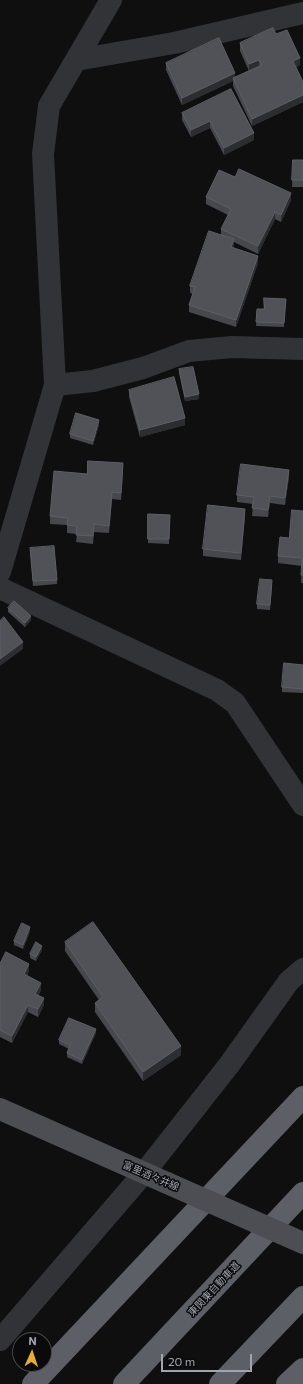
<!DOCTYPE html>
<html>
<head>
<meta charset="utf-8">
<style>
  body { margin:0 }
  #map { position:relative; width:303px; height:1384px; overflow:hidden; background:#0f0f10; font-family:Commissioner,sans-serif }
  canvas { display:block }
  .north { position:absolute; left:12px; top:1332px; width:40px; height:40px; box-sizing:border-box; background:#0a0a0b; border:1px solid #46484d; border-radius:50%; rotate:3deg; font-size:11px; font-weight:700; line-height:16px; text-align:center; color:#a1a5b0 }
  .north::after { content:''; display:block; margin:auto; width:14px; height:18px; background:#e4ac33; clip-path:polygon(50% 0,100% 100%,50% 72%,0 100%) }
  .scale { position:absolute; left:161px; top:1354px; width:91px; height:18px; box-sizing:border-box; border:2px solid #a1a5b0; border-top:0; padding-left:5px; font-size:12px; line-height:14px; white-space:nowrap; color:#a1a5b0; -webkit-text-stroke:3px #0a0a0b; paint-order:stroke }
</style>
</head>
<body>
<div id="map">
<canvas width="303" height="1384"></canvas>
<div class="north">N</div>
<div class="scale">20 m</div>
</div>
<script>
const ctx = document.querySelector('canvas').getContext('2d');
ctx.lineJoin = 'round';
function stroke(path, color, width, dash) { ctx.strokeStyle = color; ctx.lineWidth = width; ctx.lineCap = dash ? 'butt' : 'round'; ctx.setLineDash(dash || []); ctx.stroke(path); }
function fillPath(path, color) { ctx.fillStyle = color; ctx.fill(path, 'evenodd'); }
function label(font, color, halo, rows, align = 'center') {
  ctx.font = font + ' Commissioner,"Noto Sans JP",sans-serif'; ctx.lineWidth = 3; ctx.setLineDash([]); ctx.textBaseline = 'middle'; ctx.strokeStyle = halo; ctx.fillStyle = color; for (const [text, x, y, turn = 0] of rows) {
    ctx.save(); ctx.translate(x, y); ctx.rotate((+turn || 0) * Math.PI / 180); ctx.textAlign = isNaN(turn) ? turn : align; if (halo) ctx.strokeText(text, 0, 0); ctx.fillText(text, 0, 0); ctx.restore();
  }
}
stroke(new Path2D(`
  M76 60 174 43 303 13
  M55 385 93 381 143 368 189 351 232 347 303 349
  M0 572 55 385 43 154 49 106 111 0
  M0 588 217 690 235 703 303 805
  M0 1340 144 1173 229 1065 289 981 303 969`), '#323337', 22);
stroke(new Path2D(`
  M0 1109 167 1183`), '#4c4e54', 22);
stroke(new Path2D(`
  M33 1384 303 1097
  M124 1384 303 1193
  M220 1384 303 1297
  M287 1384 303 1369`), '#5d5f66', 22);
stroke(new Path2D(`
  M167 1183 303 1243`), '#4c4e54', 22);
fillPath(new Path2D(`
  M276 34 300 65 296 67 303 82V102L252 126 233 86V81L182 105 166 70V63L235 77 249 71 240 51V43Z
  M231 89 254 140 224 155 210 128 191 137 182 120V113Z
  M293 160H303V187H292Z
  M235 177 291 200 281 222 275 219 258 254 234 242 233 248 258 263 236 327 189 312V305L193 294 190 293V286L221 235V229L228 215 206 204V197Z
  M286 299 284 327 256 326 257 309H264Z
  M179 369 199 399 185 401 179 373Z
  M129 390 185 425 140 437 129 397Z
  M99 425 93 445 70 438V434Z
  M123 471 121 500 112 499 109 533 94 532 93 544 76 542 77 534 67 533V525L50 524V516L87 474Z
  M289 477 285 505 270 503 268 517 252 516 253 504 237 502V495Z
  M303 511V583H301L302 566 278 563V556L289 538Z
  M148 514 170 515 169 544 148 543Z
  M245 516 241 560 203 556V549Z
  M30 548 57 580V584L33 586Z
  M272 585 270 610 257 609V604Z
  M8 608 31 620 25 627 8 612Z
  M303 665V693L282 692V687Z
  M30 931 23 949 14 945V941Z
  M65 942 181 1055 143 1081 95 1012V1003L99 1000 65 951Z
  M42 950 36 961 30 958V954Z
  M0 964 29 971 27 976 41 990 38 996 44 1005 38 1017 28 1012 12 1043 0 1037Z
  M96 1033 82 1064 67 1057V1053L69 1049 59 1044V1040Z`), '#47484d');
fillPath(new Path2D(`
  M300 58V65L293 69V61Z
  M259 60V67L249 71V64Z
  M235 73V80L233 78V81L182 105V98Z
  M303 95V102L252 126V119Z
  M210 121V128L191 137V130Z
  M254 133V140L224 155V148Z
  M291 193V200L281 222V215Z
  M275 212V219L258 254V246Z
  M234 239V247L231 254V247Z
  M258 256V263L236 327V320Z
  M199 394V399L185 401V397Z
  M185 418V425L140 437V430Z
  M99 420V425L93 445V441Z
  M123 463V471L121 500V493Z
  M289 470V477L285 505V498Z
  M112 492V499L109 533V526Z
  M270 496V503L268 517V510Z
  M245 509V516L241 560V553Z
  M31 616V620L25 627V623Z
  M23 642V649L0 666V659Z
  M30 927V931L23 949V945Z
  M42 946V950L36 961V957Z
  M29 964V971L24 981V974Z
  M41 983V990L35 1001V994Z
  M44 998V1005L38 1017V1009Z
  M28 1005V1012L12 1043V1036Z
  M96 1029V1033L82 1064V1060Z
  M181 1046V1055L143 1081V1072Z`), '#2c2d30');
const building = new Path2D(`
  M273 28 276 34 287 30 300 58 293 61 303 82V95L252 119 233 78 262 65 259 60 249 64 240 43Z
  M219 38 235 73 182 98 166 63Z
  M231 89 254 133 224 148 210 121 191 130 182 113Z
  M293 160H303V180H292Z
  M239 169 291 193 281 215 275 212 258 246 221 229 231 209 206 197 219 170 235 177Z
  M209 231 234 239 231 247 258 256 236 320 189 305 195 287 190 286Z
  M264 298 286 299 284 323 256 322 257 309H264Z
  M193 367 199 394 185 397 179 369Z
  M174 377 185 418 140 430 129 390Z
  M76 413 99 420 93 441 70 434Z
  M88 461 123 463 121 493 112 492 109 526 94 524 93 536 76 535 77 526 67 525 68 518 50 516 54 471 87 474Z
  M241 464 289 470 285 498 270 496 268 510 252 508 254 497 237 495Z
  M208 505 245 509 241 553 203 549Z
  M292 510 303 511V576L301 575 302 558 278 556 280 537 289 538Z
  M148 514 170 515 169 539H148Z
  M54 546 57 580 33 581 30 548Z
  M260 579 272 580 270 605 257 604Z
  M14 601 31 616 25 623 8 608Z
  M4 617 23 642 0 659V621Z
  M284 663 303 665V689L282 687Z
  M93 922 181 1046 143 1072 95 1003 103 997 65 942Z
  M22 923 30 927 23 945 14 941Z
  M36 942 42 946 36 957 30 954Z
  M6 952 29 964 24 974 41 983 35 994 44 998 38 1009 28 1005 12 1036 0 1030V964Z
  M69 1018 96 1029 82 1060 67 1053 70 1045 59 1040Z`);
fillPath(building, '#505258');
stroke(building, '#5d5f66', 1);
label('10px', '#a1a5b0', '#0a0a0b', [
  ["富里酒々井線",151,1176,23],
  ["東関東自動車道",214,1289,-47]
]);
</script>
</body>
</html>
